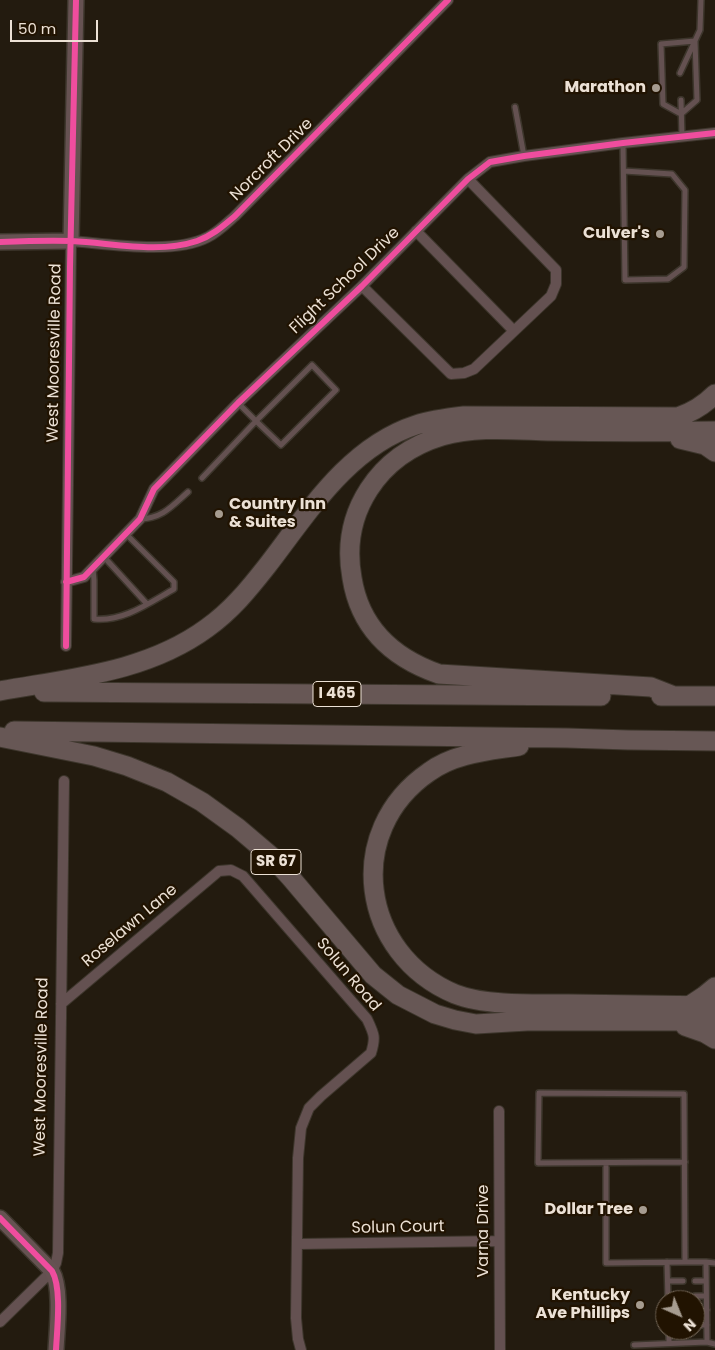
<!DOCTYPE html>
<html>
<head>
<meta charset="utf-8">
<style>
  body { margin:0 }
  #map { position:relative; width:715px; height:1350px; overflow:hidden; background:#231b0f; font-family:Poppins,sans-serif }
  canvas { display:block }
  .north { position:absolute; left:655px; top:1290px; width:50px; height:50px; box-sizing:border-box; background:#211301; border:1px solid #726556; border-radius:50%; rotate:136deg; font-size:14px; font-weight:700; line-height:20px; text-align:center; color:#ece1d5 }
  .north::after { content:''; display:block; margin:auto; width:18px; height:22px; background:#a69c90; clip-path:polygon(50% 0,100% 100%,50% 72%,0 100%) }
  .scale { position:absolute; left:10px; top:20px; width:88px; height:22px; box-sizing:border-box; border:2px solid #ece1d5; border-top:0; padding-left:6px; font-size:15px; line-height:18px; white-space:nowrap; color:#ece1d5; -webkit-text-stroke:4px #211301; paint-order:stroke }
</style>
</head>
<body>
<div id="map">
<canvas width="715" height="1350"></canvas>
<div class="north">N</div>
<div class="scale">50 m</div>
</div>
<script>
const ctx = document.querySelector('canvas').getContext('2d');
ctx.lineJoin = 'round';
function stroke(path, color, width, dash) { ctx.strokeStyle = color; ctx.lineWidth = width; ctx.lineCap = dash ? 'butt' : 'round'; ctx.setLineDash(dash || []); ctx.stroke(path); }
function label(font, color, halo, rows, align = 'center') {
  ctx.font = font + ' Poppins,sans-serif'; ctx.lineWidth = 4.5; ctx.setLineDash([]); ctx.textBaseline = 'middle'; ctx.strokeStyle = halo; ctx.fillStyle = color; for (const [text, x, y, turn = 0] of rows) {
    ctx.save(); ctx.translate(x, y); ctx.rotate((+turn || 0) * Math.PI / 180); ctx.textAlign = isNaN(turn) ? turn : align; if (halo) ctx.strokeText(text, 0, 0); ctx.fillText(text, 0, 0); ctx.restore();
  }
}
const lane = new Path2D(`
  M695 41 697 100 681 114 663 104 661 44Z
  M680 73 700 30 701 0
  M681 100 682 137
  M515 107 524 156
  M623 143 625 280 668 279 684 267 685 190 672 174 624 171
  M202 478 256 421 281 445 336 390 312 365 256 421 238 403
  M140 519C163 518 172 506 188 492
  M104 557 147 604
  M93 569 94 580V619C123 622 149 603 174 589V582L126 534
  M685 1162 538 1163 539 1093 684 1094 685 1262H706
  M606 1163V1263L685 1262
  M667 1262 668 1300
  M715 1263 706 1262 707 1342 715 1344
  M668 1281H683
  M695 1281H706
  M695 1296H706
  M668 1297 682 1296
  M695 1310H707
  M695 1325H707
  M669 1330V1343
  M634 1345 707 1342`);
const street = new Path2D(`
  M416 231 514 331
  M362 286 451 374 464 373 474 369 551 296 556 284V270L468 179
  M66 582 84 577 140 519 154 489 238 403 362 286 468 179 490 162 524 156 623 143 715 133
  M66 646 71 241C109 244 174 255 208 237 218 232 227 223 235 216L448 0
  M61 1004 219 871 231 870 243 876 367 1019C374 1034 376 1037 371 1053L321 1096 309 1108 301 1128 298 1158 296 1318 298 1339 301 1350
  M499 1111 500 1350
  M298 1244 499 1241
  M0 1322 52 1271 56 1263 58 1253 64 781`);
const secondary = new Path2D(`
  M0 242 71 241 76 0
  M0 1218 52 1271C62 1288 57 1329 56 1350`);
const highway = new Path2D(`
  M680 439 705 445 715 452
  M0 691C72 678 147 672 207 628 231 611 249 589 267 566 308 513 348 447 416 425 431 420 447 418 464 416L678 417C693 412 704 405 715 394
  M44 692 601 696
  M661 696H715
  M674 696 651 687 439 674C393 658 360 628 352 578 340 512 379 455 442 436 476 426 514 430 548 431 604 432 659 432 715 431
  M14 731 567 738 628 740 715 741
  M0 737 94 756 127 766 167 782 202 802 238 828 271 856 291 878 373 975 398 995 435 1014 455 1020 476 1024 527 1021H715
  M519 746C488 751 455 753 429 772 343 831 360 954 455 994 485 1006 535 1004 568 1004 617 1005 666 1005 715 1006
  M689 1006 704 996 715 987
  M685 1026 705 1033 715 1039`);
stroke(lane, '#3d362c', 8);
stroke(street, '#3d362c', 12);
stroke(secondary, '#3d362c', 18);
stroke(highway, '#3d362c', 21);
stroke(lane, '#645151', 5);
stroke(street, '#645151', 10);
stroke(secondary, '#665252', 15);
stroke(highway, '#675755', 19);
stroke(new Path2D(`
  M0 242C24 241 48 240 72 241 113 243 158 254 197 241 212 236 223 226 235 216L448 0
  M66 582 84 577 140 519 154 489 238 403 362 286 468 179 490 162 524 156 623 143 715 133
  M66 646 70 267 76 0
  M0 1218 52 1271C62 1288 57 1329 56 1350`), '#ef4d9e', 6);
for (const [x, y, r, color] of [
  [656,88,5,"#a69c90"],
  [660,234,5,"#a69c90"],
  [219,514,5,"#a69c90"],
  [643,1210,5,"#a69c90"],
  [640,1305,5,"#a69c90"]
]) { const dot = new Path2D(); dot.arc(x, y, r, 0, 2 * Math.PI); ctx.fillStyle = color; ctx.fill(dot); stroke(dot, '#211301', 2); }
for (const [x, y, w] of [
  [337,694,48],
  [276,862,50]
]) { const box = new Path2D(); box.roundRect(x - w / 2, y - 12.5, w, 25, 4); ctx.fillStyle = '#211301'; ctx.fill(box); stroke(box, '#ece1d5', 1); }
label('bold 15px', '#ece1d5', null, [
  ["I 465",337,694],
  ["SR 67",276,862]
]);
label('bold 16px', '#ece1d5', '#211301', [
  ["Marathon",646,88],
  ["Culver's",650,234],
  ["Country Inn",229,505,"left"],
  ["& Suites",229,523,"left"],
  ["Dollar Tree",633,1210],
  ["Kentucky",630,1296],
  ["Ave Phillips",630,1314]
], 'right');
label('16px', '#ece1d5', '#211301', [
  ["Norcroft Drive",272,160,-45],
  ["Flight School Drive",345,281,-44],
  ["West Mooresville Road",55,353,-89],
  ["Roselawn Lane",130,926,-40],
  ["Solun Road",348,975,50],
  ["West Mooresville Road",42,1067,-89],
  ["Solun Court",398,1228,-1],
  ["Varna Drive",484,1231,-90]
]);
</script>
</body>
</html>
